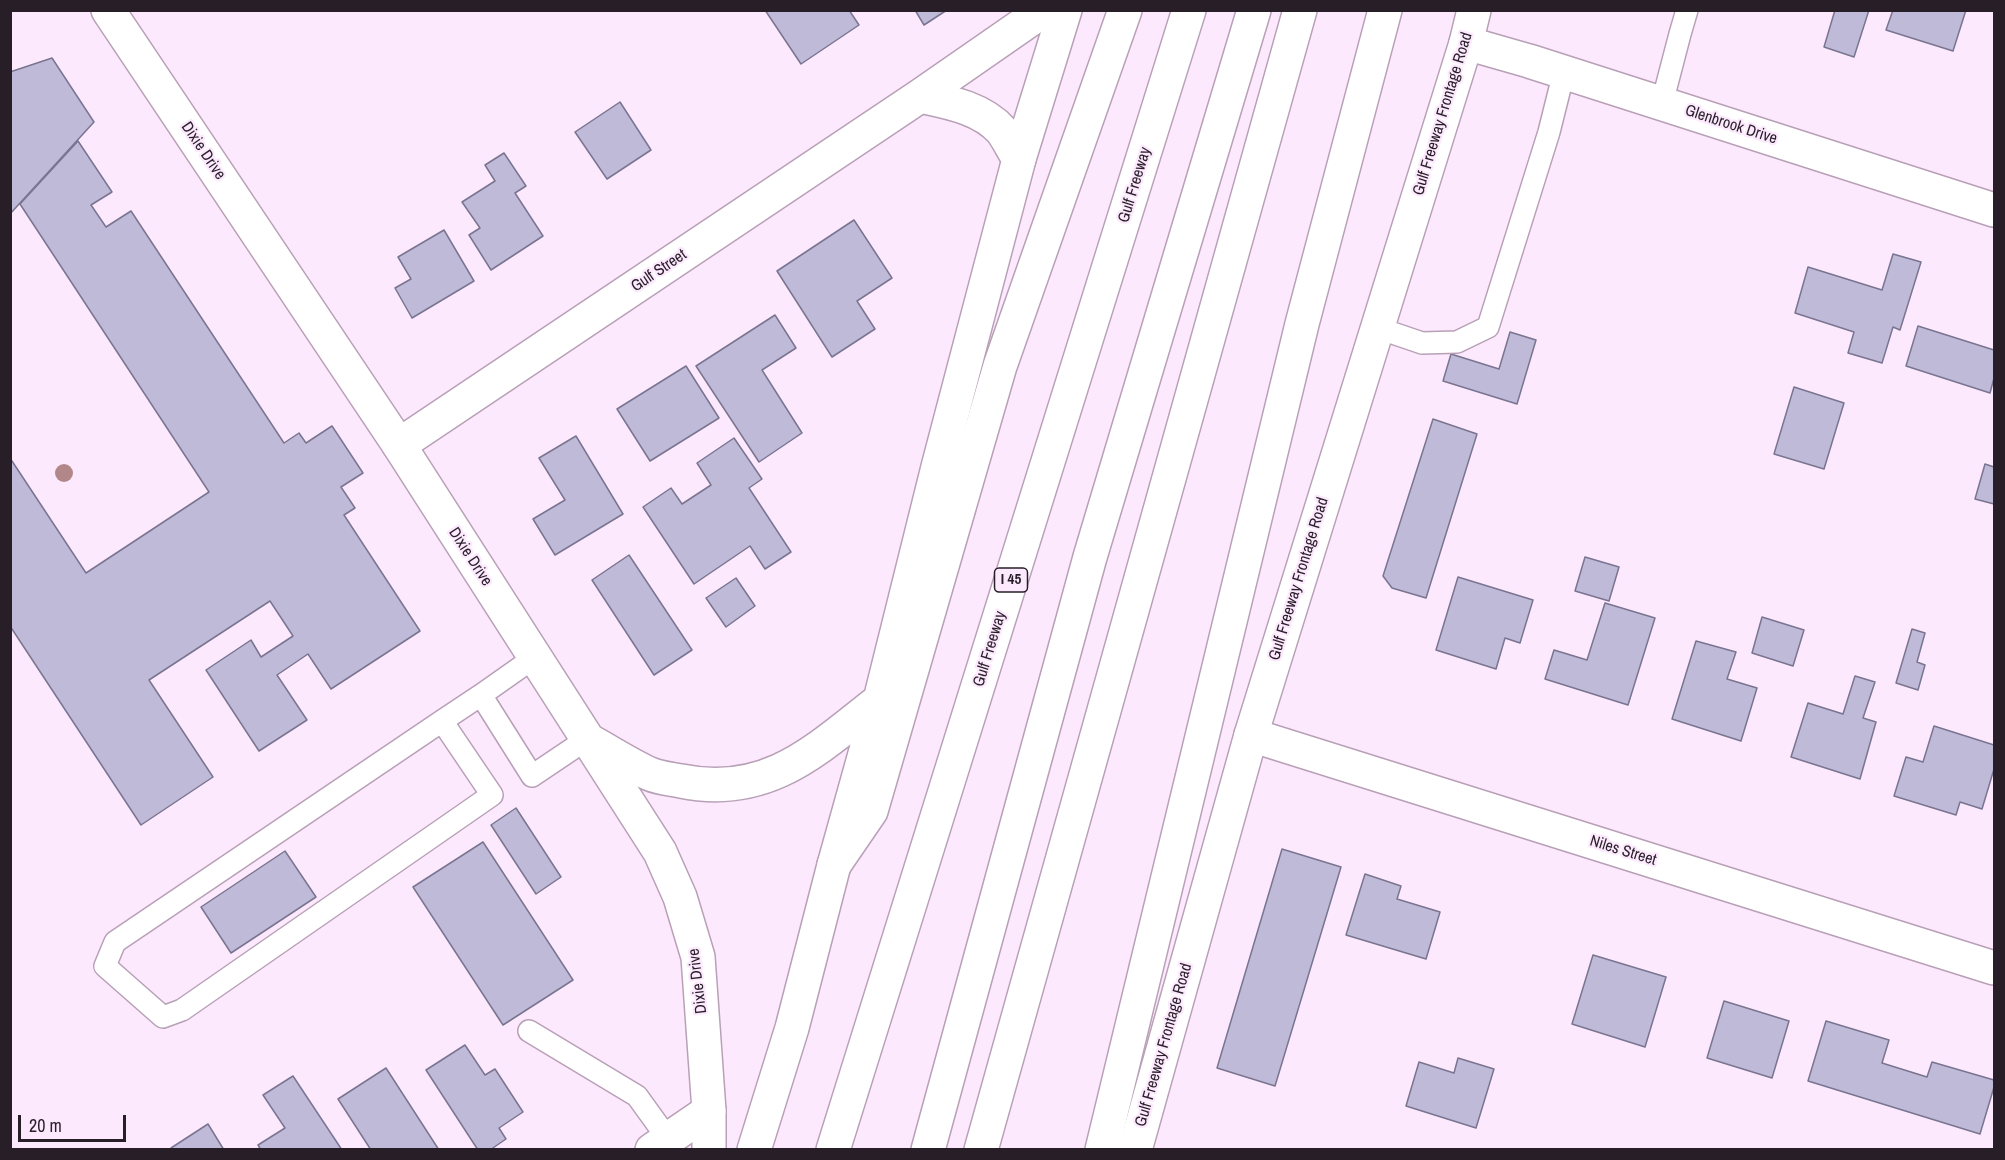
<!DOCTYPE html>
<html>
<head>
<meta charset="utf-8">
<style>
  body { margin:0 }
  #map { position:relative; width:2005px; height:1160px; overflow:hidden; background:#fde9fd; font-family:"Archivo Narrow",sans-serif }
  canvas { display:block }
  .frame { position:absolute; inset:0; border:12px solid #271e27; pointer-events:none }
  .scale { position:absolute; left:18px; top:1115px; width:108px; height:27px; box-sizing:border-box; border:3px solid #271e27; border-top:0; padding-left:8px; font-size:18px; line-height:21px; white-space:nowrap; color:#271e27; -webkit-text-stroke:4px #fde9fd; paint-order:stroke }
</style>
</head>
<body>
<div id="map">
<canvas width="2005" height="1160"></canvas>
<div class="frame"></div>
<div class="scale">20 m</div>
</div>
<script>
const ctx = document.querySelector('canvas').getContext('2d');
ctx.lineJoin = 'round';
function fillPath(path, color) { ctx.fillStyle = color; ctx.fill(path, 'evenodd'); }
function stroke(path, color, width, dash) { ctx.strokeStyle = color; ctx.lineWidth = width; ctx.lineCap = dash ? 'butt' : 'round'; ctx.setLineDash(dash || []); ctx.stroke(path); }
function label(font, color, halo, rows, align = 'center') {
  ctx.font = font + ' "Archivo Narrow",sans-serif'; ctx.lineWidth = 4.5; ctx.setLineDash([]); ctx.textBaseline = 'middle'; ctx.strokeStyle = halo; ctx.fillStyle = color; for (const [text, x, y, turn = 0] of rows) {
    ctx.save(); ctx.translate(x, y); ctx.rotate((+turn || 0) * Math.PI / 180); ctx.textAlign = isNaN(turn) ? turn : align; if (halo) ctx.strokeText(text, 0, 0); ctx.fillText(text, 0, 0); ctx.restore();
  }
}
const building = new Path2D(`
  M765 10H849L859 25 801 64Z
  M915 10H947L924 25Z
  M1835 10H1869L1854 57 1824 47Z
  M1893 10 1922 11 1966 10 1953 51 1886 30Z
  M52 58 94 122 10 214V72Z
  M620 102 651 150 607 179 575 132Z
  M78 141 112 192 91 205 106 227 131 211 284 443 299 433 306 443 332 426 363 473 341 487 355 508 344 515 420 631 331 689 308 654 277 675 307 720 259 751 206 670 251 640 261 657 293 636 270 601 149 680 213 777 141 825 10 626V458L86 573 209 492 20 204Z
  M504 153 526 186 515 193 543 236 491 270 469 235 480 228 462 202 495 181 485 165Z
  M854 220 892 278 857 301 875 329 832 357 777 271Z
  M444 230 474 281 412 318 395 288 411 279 398 257Z
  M1893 254 1921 262 1900 330 1893 327 1882 363 1848 353 1854 332 1795 313 1808 267 1882 290Z
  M775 315 796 348 762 370 802 433 759 462 696 366Z
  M1918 326 1994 350V378L1990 393 1906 366Z
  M1510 332 1536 340 1517 404 1443 381 1451 354 1499 369Z
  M686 366 719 418 650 461 617 409Z
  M1794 387 1844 403 1824 469 1774 454Z
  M1433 419 1477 434 1426 598 1392 588 1383 576Z
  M576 436 623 514 555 555 533 519 565 500 539 458Z
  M734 438 762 479 749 488 791 552 765 569 750 546 694 584 643 507 671 488 682 504 711 485 697 463Z
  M1985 464 1994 467V504L1975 499Z
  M629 555 692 650 654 675 592 580Z
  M1585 557 1619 567 1609 601 1575 591Z
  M1458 577 1533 600 1520 643 1505 638 1496 669 1436 650Z
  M736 578 755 606 726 627 706 598Z
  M1605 603 1655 618 1628 705 1545 679 1554 650 1587 660Z
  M1762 617 1804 630 1793 666 1752 653Z
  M1912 629 1925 633 1917 662 1925 665 1918 690 1896 683Z
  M1696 641 1736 652 1727 679 1757 688 1741 741 1672 719Z
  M1855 676 1875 682 1863 718 1876 722 1860 779 1791 757 1808 703 1843 714Z
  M1934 726 1994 745V769L1982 809 1960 802 1956 815 1894 796 1906 757 1923 762Z
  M516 808 561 877 536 894 491 825Z
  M483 842 573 980 503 1025 413 887Z
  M1282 849 1341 867 1275 1086 1217 1068Z
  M285 851 316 897 231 953 201 907Z
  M1365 874 1401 886 1397 899 1440 912 1426 959 1346 935Z
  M1593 955 1666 977 1645 1047 1572 1024Z
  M1724 1001 1789 1021 1772 1078 1707 1058Z
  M1826 1021 1889 1040 1882 1063 1927 1077 1932 1062 1994 1080V1087L1980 1134 1808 1081Z
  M465 1045 485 1075 495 1069 523 1112 499 1128 506 1139 490 1150H478L426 1070Z
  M1458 1058 1494 1069 1476 1128 1406 1106 1419 1062 1454 1073Z
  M386 1068 439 1150H371L338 1099Z
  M293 1076 342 1150H261L258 1145 285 1128 263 1095Z
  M208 1124 224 1150H173L171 1148Z`);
fillPath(building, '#c0bad9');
stroke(building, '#797490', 1.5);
const lane = new Path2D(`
  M1662 103 1680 34 1687 10
  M1378 328 1422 343 1457 342 1488 327 1549 132 1564 72
  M535 657 481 695 532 776 587 739
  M442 721 492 795 182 1010 163 1017 105 966 115 942 442 721 481 695
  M529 1031 637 1096 668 1139`);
const street = new Path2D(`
  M1466 43 1529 61 1994 210
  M920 96C948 102 982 108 1002 131 1008 139 1013 150 1019 159
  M399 445 920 96 1044 10
  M1251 735 1994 968
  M652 1150 709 1111`);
const secondary = new Path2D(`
  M108 10 399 445 660 852 680 897 698 957 709 1111V1150
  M590 741C610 752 630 765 650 774 659 778 671 779 681 781 768 799 817 749 880 700
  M754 1150 792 1028 834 865 880 700 938 467 1019 159 1065 10
  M1135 1150 1251 735 1466 43 1474 10`);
const highway = new Path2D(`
  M834 865 871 811 1000 366 1125 10
  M833 1150 1189 10
  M928 1150 1090 557 1254 10
  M981 1150 1300 10
  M1102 1150 1302 324 1385 10`);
stroke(lane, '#b8a0b7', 24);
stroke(street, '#b8a0b7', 36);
stroke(secondary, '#b8a0b7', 36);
stroke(highway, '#b8a0b7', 36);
stroke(lane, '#fff', 21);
stroke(street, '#fff', 33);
stroke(secondary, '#fff', 33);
stroke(highway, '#fff', 33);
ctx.fillStyle = '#b2878a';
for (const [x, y] of [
  [64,473]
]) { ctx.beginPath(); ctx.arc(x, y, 9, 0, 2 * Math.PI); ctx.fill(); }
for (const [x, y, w] of [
  [1011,580,33]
]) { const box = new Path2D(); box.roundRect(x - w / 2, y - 12, w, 24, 4.5); ctx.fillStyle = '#fde9fd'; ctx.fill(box); stroke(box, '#271e27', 1.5); }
label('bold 15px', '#271e27', null, [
  ["I 45",1011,580]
]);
label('16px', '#271e27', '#fde9fd', [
  ["Gulf Freeway Frontage Road",1443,114,-73],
  ["Glenbrook Drive",1731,125,18],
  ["Dixie Drive",203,151,56],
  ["Gulf Freeway",1135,185,-73],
  ["Gulf Street",659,271,-34],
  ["Dixie Drive",470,557,57],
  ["Gulf Freeway Frontage Road",1299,579,-73],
  ["Gulf Freeway",990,649,-73],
  ["Niles Street",1623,851,17],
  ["Dixie Drive",698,981,-97],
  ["Gulf Freeway Frontage Road",1164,1045,-74]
]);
</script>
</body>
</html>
